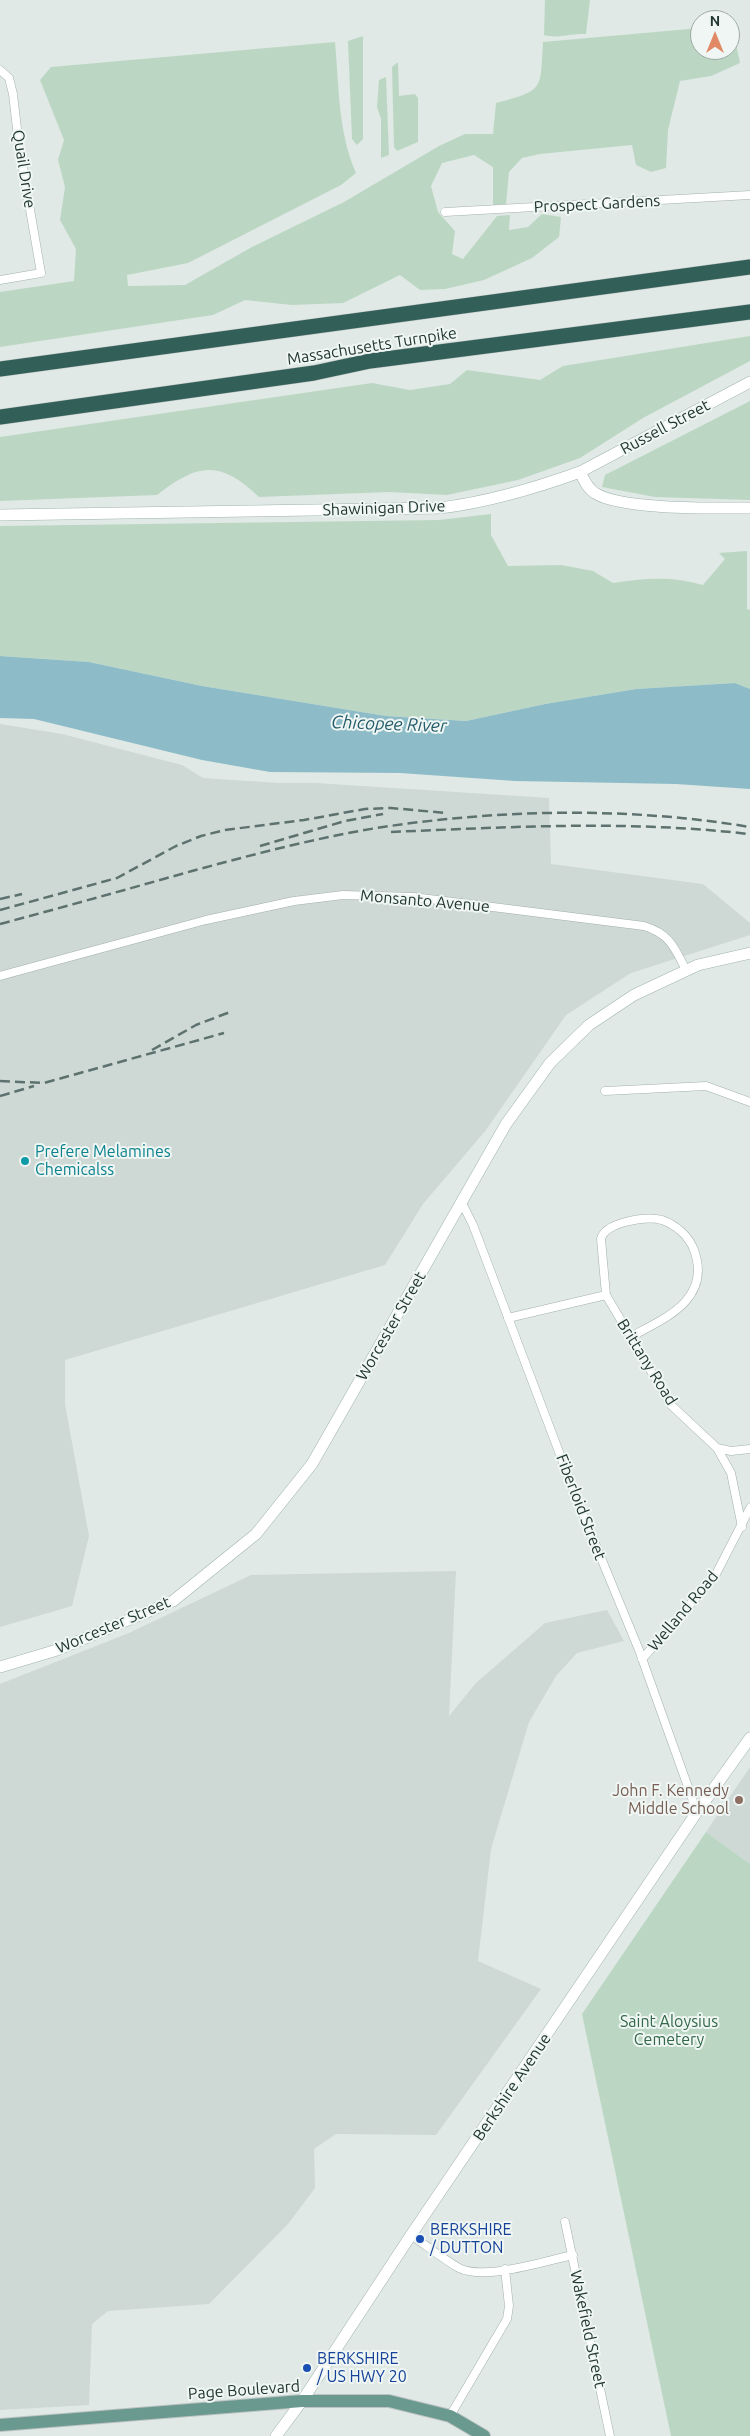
<!DOCTYPE html>
<html>
<head>
<meta charset="utf-8">
<style>
  body { margin:0 }
  #map { position:relative; width:750px; height:2436px; overflow:hidden; background:#e0e9e5; font-family:Ubuntu,sans-serif }
  canvas { display:block }
  .north { position:absolute; left:690px; top:10px; width:50px; height:50px; box-sizing:border-box; background:#eff6f3; border:1px solid #9daaa6; border-radius:50%; rotate:0deg; font-size:14px; font-weight:700; line-height:20px; text-align:center; color:#223732 }
  .north::after { content:''; display:block; margin:auto; width:18px; height:22px; background:#e18965; clip-path:polygon(50% 0,100% 100%,50% 72%,0 100%) }
</style>
</head>
<body>
<div id="map">
<canvas width="750" height="2436"></canvas>
<div class="north">N</div>
</div>
<script>
const ctx = document.querySelector('canvas').getContext('2d');
ctx.lineJoin = 'round';
function fillPath(path, color) { ctx.fillStyle = color; ctx.fill(path, 'evenodd'); }
function stroke(path, color, width, dash) { ctx.strokeStyle = color; ctx.lineWidth = width; ctx.lineCap = dash ? 'butt' : 'round'; ctx.setLineDash(dash || []); ctx.stroke(path); }
function label(font, color, halo, rows, align = 'center') {
  ctx.font = font + ' Ubuntu,sans-serif'; ctx.lineWidth = 4; ctx.setLineDash([]); ctx.textBaseline = 'middle'; ctx.strokeStyle = halo; ctx.fillStyle = color; for (const [text, x, y, turn = 0] of rows) {
    ctx.save(); ctx.translate(x, y); ctx.rotate((+turn || 0) * Math.PI / 180); ctx.textAlign = isNaN(turn) ? turn : align; if (halo) ctx.strokeText(text, 0, 0); ctx.fillText(text, 0, 0); ctx.restore();
  }
}
fillPath(new Path2D(`
  M0 724 62 734 182 765 203 778 279 783H316L549 798 551 864 703 884 750 923V935L631 973 566 1015 486 1130 423 1204 385 1265 65 1360V1404L89 1536 72 1606 0 1627Z
  M456 1571 449 1716 476 1683 545 1623 607 1610 624 1641 577 1653 556 1676 529 1722 491 1849 478 1961 541 1989 436 2135 336 2134 314 2149 315 2188 288 2224 209 2304 108 2311 92 2324 89 2405 0 2410V1684L129 1633 251 1575Z
  M750 1767V1864L706 1832Z`), '#ced8d4');
fillPath(new Path2D(`
  M545 0H590L586 34C569 33 560 39 544 35Z
  M732 24 740 63 711 76 680 81 668 130 666 168 651 172 636 165 632 145 540 154 522 158 509 172 506 204 493 205V167L474 155 442 163 431 186 438 212 455 231 452 254 463 259 497 216 510 215 509 230 528 227 542 214 561 217 559 237 532 258 484 280 445 289 420 290 400 275 343 303 292 305 245 300 213 315 0 347V292L74 281 76 249 60 220 65 187 58 160 64 140 40 80 51 67 335 42C339 86 338 132 356 173L341 185 188 263 127 275 128 286 185 285 252 247 344 202 439 146 465 134H493L496 103C545 90 540 90 543 42L700 28V50H730V25Z
  M363 36V139L357 145 352 139 348 41Z
  M398 62 399 96 415 94 418 98V142L397 151 394 147 392 67Z
  M386 77 389 155 381 158V119L377 107 379 80Z
  M750 336V361L643 418 580 458 518 480 447 495 389 492 259 497C220 460 198 463 157 495L0 501V437L372 383 410 390 450 384 467 370 540 380 563 366Z
  M750 401V500L655 497 602 487 605 475Z
  M491 514V535L508 566 561 565 593 571 613 583C644 578 673 576 703 585L725 559 719 553 747 551V609L750 610V689L735 683 636 689 545 704 466 721 386 716 202 686 89 662 0 656V526L439 520Z
  M706 1832 750 1864V2436H671L582 2014Z`), '#bbd7c4');
fillPath(new Path2D(`
  M0 656 89 662 202 686 386 716 466 721 545 704 636 689 735 683 750 689V789L676 784 515 781 400 773 270 772 202 760 34 719 0 718Z`), '#8dbcc8');
const street = new Path2D(`
  M0 70 9 78 13 94 19 146 41 273 0 280
  M445 212 750 195
  M0 976 206 920 294 901 343 895 413 897 644 926C670 934 674 947 686 970
  M605 1091 706 1086 750 1102
  M462 1203 473 1225 578 1502 639 1650 697 1812
  M508 1318 606 1295
  M630 1337C666 1318 712 1299 694 1250 689 1236 676 1225 662 1220 646 1216 605 1222 601 1239L606 1295 671 1405 717 1448 731 1473 742 1527
  M717 1448 731 1451 750 1449
  M642 1659 715 1576 750 1508
  M565 2222 610 2436
  M411 2235C427 2246 443 2259 459 2268 485 2281 545 2261 573 2255
  M450 2416 507 2319 509 2306 505 2269`);
const secondary = new Path2D(`
  M580 472 750 382
  M0 515 440 508C489 502 533 489 580 472 584 480 587 488 595 493 620 510 717 508 750 508
  M0 1667 57 1650 173 1601 256 1534 312 1464 506 1124 550 1063 589 1025 634 995 698 965 750 953
  M276 2436 302 2401 411 2235 697 1812 750 1738`);
const primary = new Path2D(`
  M0 2425 302 2401H389L450 2416 484 2436`);
const highway = new Path2D(`
  M0 369 750 267
  M0 417 314 373 370 361 750 312`);
stroke(street, '#a3b0ac', 9);
stroke(secondary, '#a0b3ad', 12);
stroke(primary, '#bdc3c2', 14);
stroke(highway, '#bdc3c2', 16);
stroke(street, '#fff', 8);
stroke(secondary, '#fff', 11);
stroke(primary, '#69998f', 12);
stroke(highway, '#325f58', 15);
stroke(new Path2D(`
  M391 832C509 827 630 820 748 834
  M260 846 345 821 383 814
  M0 899 22 894
  M0 910 117 878 176 846 201 836 225 830 304 820 365 809 391 808 446 813
  M0 924C64 907 128 889 192 871 255 854 319 837 383 827 505 809 629 807 750 827
  M152 1050 196 1025 230 1012
  M0 1081 44 1083 224 1033
  M0 1096 34 1086`), '#5d726e', 2.5, [10, 5]);
for (const [x, y, r, color] of [
  [25,1161,5,"#0f9aa8"],
  [739,1800,5,"#8d6e63"],
  [420,2239,5,"#1a4fb4"],
  [307,2368,5,"#1a4fb4"]
]) { const dot = new Path2D(); dot.arc(x, y, r, 0, 2 * Math.PI); ctx.fillStyle = color; ctx.fill(dot); stroke(dot, '#eff6f3', 2); }
label('16px', '#223732', '#eff6f3', [
  ["Quail Drive",24,169,81],
  ["Prospect Gardens",597,204,-3],
  ["Massachusetts Turnpike",372,346,-9],
  ["Russell Street",665,427,-28],
  ["Shawinigan Drive",384,508,-2],
  ["Monsanto Avenue",425,901,5],
  ["Worcester Street",391,1326,-60],
  ["Brittany Road",647,1362,58],
  ["Fiberloid Street",581,1507,69],
  ["Welland Road",683,1611,-50],
  ["Worcester Street",113,1625,-23],
  ["Berkshire Avenue",512,2087,-56],
  ["Wakefield Street",588,2329,78],
  ["Page Boulevard",244,2390,-4]
]);
label('16px', '#0d838f', '#eff6f3', [
  ["Prefere Melamines",35,1152],
  ["Chemicalss",35,1170]
], 'left');
label('16px', '#785e54', '#eff6f3', [
  ["John F. Kennedy",729,1791],
  ["Middle School",729,1809]
], 'right');
label('16px', '#326849', '#eff6f3', [
  ["Saint Aloysius",669,2022],
  ["Cemetery",669,2040]
]);
label('16px', '#164399', '#eff6f3', [
  ["BERKSHIRE",430,2230],
  ["/ DUTTON",430,2248],
  ["BERKSHIRE",317,2359],
  ["/ US HWY 20",317,2377]
], 'left');
label('italic 18px', '#245c6b', '#eff6f3', [
  ["Chicopee River",389,724,2]
]);
</script>
</body>
</html>
